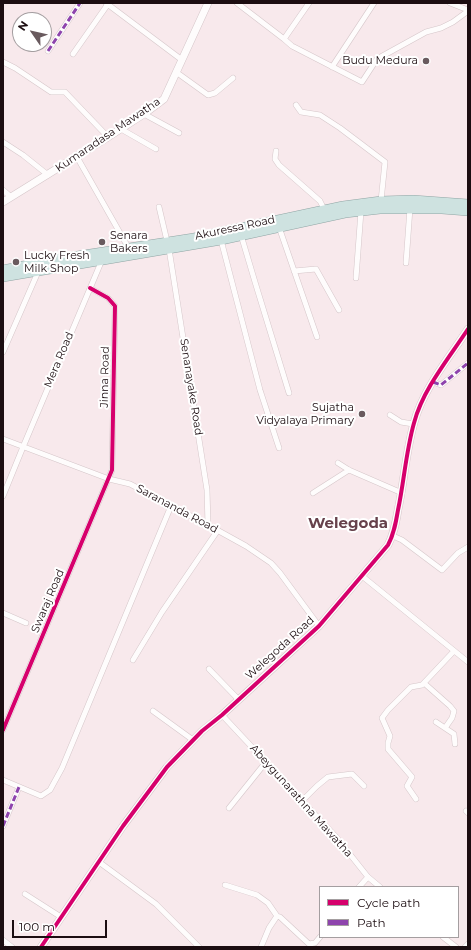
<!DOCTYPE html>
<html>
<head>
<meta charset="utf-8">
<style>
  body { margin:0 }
  #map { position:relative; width:471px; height:950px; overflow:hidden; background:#f8e9ec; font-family:Montserrat,sans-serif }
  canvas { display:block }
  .frame { position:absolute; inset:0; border:4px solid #1c0d11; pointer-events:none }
  .legend { position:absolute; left:319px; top:886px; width:140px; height:52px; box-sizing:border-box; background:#fff; border:1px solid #a49ea0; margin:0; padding:5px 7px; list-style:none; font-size:12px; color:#1c0d11 }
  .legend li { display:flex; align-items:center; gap:8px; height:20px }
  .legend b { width:20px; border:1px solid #a49ea0 }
  .north { position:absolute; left:12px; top:12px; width:40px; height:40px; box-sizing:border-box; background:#fff; border:1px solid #a49ea0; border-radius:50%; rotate:304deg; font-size:11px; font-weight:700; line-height:16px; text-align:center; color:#1c0d11 }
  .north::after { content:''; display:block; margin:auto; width:14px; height:18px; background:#695a5e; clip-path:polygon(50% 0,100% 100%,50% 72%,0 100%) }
  .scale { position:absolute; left:12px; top:920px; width:95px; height:18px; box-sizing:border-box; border:2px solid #1c0d11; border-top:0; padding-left:5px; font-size:12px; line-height:14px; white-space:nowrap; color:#1c0d11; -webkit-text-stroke:3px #fff; paint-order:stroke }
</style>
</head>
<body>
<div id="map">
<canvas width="471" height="950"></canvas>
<div class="frame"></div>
<ul class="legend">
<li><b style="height:5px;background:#d6006c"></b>Cycle path</li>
<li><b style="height:5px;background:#8e44ad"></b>Path</li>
</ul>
<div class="north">N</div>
<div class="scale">100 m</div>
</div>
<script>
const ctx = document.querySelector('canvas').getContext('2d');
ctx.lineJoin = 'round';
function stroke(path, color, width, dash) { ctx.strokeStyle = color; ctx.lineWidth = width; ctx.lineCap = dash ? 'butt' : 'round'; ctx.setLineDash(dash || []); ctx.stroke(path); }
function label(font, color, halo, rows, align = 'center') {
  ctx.font = font + ' Montserrat,sans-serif'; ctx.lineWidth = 4; ctx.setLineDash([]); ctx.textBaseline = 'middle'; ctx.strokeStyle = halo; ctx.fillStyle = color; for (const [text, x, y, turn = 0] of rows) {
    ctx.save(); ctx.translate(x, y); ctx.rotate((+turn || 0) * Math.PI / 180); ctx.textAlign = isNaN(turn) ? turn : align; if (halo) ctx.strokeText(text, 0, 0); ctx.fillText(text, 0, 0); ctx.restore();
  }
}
const minor = new Path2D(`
  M106 3 182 60
  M237 3 284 39
  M309 3 284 39 292 46 362 82 377 59 426 32 441 28 453 22 468 11
  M450 3 468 10
  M48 51 80 3
  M73 54 108 4
  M3 62 15 68 51 92H65L108 137
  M332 67 374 3
  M176 72 208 95 215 93 233 78
  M296 105 301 112 320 115 340 128 385 162 381 201
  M144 114 179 133
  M121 129 156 149
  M3 142 23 155 48 175
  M276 151 275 159 279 165 320 201 324 209
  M77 157 128 247
  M3 190 11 197
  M159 207 167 241
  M279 227 317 337
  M241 235 255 282 289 393
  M221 240 260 390 279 448
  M169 249 207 490 208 525
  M406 263 410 208
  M294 271 316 269 339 310
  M356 278 361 211
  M3 352 38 272
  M433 382 441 385 468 363
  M390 415 401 422 413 424
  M3 439 109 479 130 484 208 525 246 546 271 563 280 573 319 626
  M338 463 349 470 402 493
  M313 493 349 470
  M3 496 23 447 102 260
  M393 536 402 540 442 570 458 553 468 547
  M362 576 468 662
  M3 613 26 623
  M133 660 162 612 218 530
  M209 669 238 699
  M424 683 450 706 454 711 452 718 445 728
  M153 711 193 740
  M222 715 337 838 368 877 380 887
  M436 722 454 734 455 744
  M3 730 112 470 115 306 108 298 90 288
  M3 780 41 796 50 790 62 768 171 506
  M416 799 407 786 412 777 388 749V743L390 736 382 718 388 710 411 687 422 685 454 651
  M302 801 317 786 328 777 352 774 364 786
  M229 808 266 762
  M466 811 468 813
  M3 826 19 787
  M99 862 156 904 199 947
  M225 885 257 895 268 903 277 916
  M359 887 368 877
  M25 894 61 917
  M443 937 456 947
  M3 940 12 947
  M261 947 269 928 277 916 280 917 309 944 315 943 320 937
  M465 947 468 944`);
const tertiary = new Path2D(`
  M41 947 123 826 167 767 202 731 222 715 319 626 388 545C394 534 396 522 398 510 404 482 406 451 414 423 423 389 449 358 468 329`);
const secondary = new Path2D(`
  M3 202 108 137 144 114 164 99 208 3`);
const trunk = new Path2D(`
  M3 270 58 259 194 238 343 206 381 201 413 200 468 204
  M3 277 221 240 345 213 380 209H442L468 211`);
stroke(minor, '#d5c6c9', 6);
stroke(tertiary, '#d5c6c9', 8);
stroke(secondary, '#d5c6c9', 8);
stroke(trunk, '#90a5a4', 10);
stroke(minor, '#fefcfc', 5);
stroke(tertiary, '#fefcfc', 7);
stroke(secondary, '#fefcfc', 7);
stroke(trunk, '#cee2e0', 9);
stroke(new Path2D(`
  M48 51 80 3
  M433 382 441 385 468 363
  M3 826 19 787`), '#8e44ad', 3, [6, 3]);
stroke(new Path2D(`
  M3 730 112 470 115 306 108 298 90 288
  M41 947 123 826 167 767 202 731 222 715 319 626 388 545C394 534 396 522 398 510 404 482 406 451 414 423 423 389 449 358 468 329`), '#d6006c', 4);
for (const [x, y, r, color] of [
  [426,61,4,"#695a5e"],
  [102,242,4,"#695a5e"],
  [16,262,4,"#695a5e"],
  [362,414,4,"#695a5e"]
]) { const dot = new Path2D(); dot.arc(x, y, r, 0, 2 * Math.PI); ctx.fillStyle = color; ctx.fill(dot); stroke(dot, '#fff', 1.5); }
label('11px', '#1c0d11', '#fff', [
  ["Budu Medura",418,61],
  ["Senara",110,236,"left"],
  ["Bakers",110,249,"left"],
  ["Lucky Fresh",24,256,"left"],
  ["Milk Shop",24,269,"left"],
  ["Sujatha",354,408],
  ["Vidyalaya Primary",354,421]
], 'right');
label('11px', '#1c0d11', '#fff', [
  ["Kumaradasa Mawatha",108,135,-34],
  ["Akuressa Road",235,228,-12],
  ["Mera Road",59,360,-67],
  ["Jinna Road",105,377,-89],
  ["Senanayake Road",191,387,81],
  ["Sarananda Road",177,509,28],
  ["Swaraj Road",48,601,-67],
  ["Welegoda Road",280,648,-42],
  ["Abeygunarathna Mawatha",301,801,48]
]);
label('bold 15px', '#66414b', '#fff', [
  ["Welegoda",348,524]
]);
</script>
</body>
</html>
